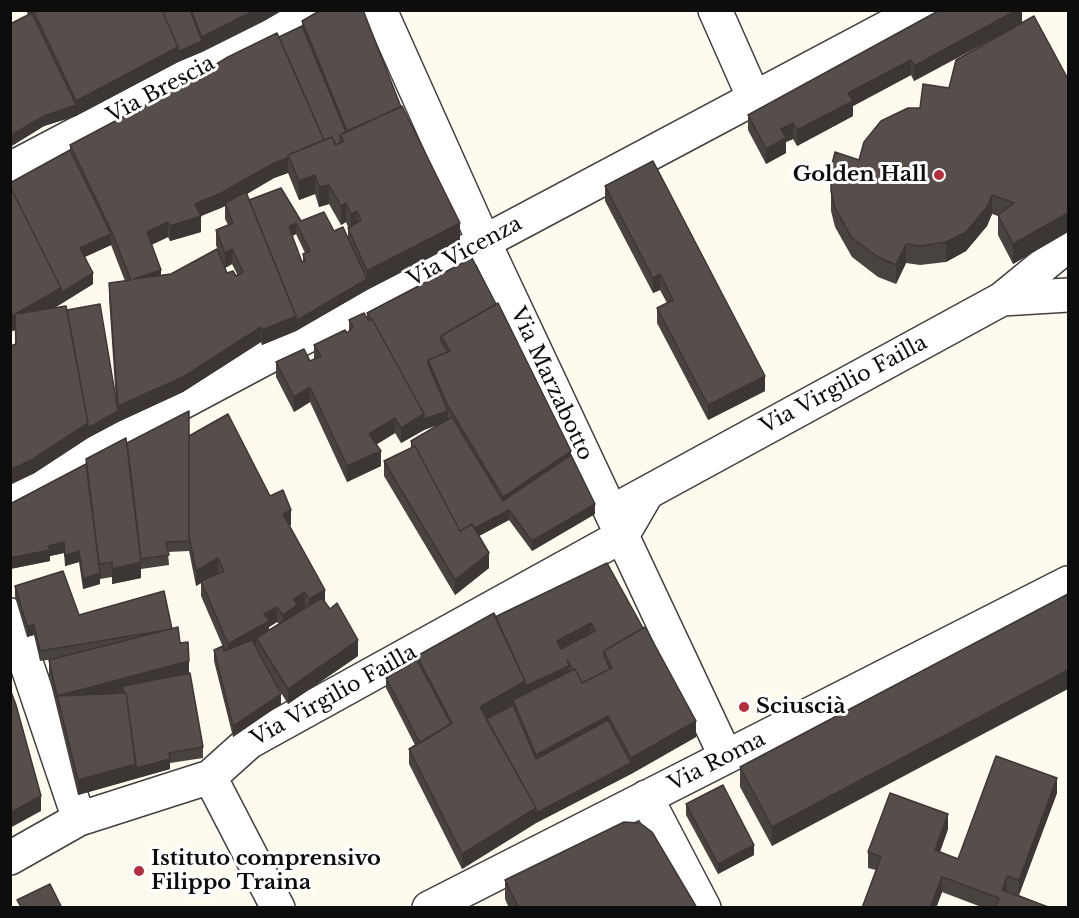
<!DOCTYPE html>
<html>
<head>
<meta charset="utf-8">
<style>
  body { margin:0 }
  #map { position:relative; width:1079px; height:918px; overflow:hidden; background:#fefaee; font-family:"Libre Baskerville",serif }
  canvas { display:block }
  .frame { position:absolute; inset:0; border:12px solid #0d0d0d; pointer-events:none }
</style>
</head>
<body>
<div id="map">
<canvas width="1079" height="918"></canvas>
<div class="frame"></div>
</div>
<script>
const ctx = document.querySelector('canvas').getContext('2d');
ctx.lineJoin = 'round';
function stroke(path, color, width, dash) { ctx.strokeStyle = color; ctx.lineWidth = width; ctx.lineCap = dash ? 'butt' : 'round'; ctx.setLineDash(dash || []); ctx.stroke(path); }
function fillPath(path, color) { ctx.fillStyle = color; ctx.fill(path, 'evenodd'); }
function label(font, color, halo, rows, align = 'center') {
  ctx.font = font + ' "Libre Baskerville",serif'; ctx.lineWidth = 6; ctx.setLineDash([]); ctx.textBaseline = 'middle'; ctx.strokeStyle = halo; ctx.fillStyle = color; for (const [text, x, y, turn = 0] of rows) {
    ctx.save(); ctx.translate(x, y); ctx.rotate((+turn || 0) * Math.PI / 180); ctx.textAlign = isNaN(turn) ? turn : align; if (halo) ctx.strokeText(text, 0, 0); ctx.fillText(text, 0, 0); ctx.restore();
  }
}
const street = new Path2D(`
  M380 10 484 242 726 757
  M715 10 754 98
  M10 169 312 10
  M1002 299 1068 295
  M10 494 920 10
  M628 503 1002 299 1068 245
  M10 615 79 819
  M210 777 278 908
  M646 797 704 908
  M10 858 79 819 210 777 249 742 622 536 647 493
  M429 908 1068 583`);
stroke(street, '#404040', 36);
stroke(street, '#fff', 33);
fillPath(new Path2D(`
  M26 10H283L264 21 202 52 178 62 76 116 44 126 10 147V24L28 15Z
  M1022 10V23L914 81 911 75 853 106V116L797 146 793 139 786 142V153L766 164 748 130V115Z
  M302 21 401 107 460 242 367 290 296 331 262 345 261 342 183 392 118 422 88 438 33 474 15 344V330L10 332V183L70 150V145L302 26ZM288 173 299 200 315 194 319 207 329 204 341 225 346 222 348 227V237L334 231 301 221 249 200 247 194 274 178ZM225 206V219L228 225 216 230V245L219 254 171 274 161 276 151 245 168 237 170 241 201 232V216ZM296 234 305 253 303 254V262H302L292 236ZM111 245 125 281 109 283V298L116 402 67 310 54 308 93 284 85 257ZM232 264 238 276H236L227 273 225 268Z
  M1068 79V232L1013 264 998 235V216L992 214 987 226 966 251 946 262 920 265 906 263 896 284 878 277 852 257 835 227 831 211V168L859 160 920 108 949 88Z
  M605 186 765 391 708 420 657 323V308L667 303 660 290 653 293 605 201Z
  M472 258 571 455 595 514 532 551 509 520 479 536 489 568 455 595 384 476V461L411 448V441L440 424 424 430 401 443 395 433 377 444 381 466 347 482 310 402 294 412 276 377V362L310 361 314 359V345L347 333 349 331V320L367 318V313Z
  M189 436 270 496 291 525 289 526 325 602 358 656 288 704 278 688 281 704 233 737 214 661V650L223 647 201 596V583L196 586 189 551 168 552 169 565 141 569V578L112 584V577L100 579V584L83 589 79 562 65 566 64 553 50 556V561L10 569V504L86 464V459L127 443ZM277 622 279 624 269 630V627Z
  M607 563 696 737 631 774 536 823 462 869 409 764V749L415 745 386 688V678L417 660V656Z
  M15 586 79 615 172 629 180 643 189 673 203 747V758L170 763V769L78 795 49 676V660L54 659 40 661 34 635 27 637 15 597Z
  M1068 594 772 846 740 787V767Z
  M1057 793 1019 895 1051 908H984L942 892 936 908H862L876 870 868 868V852L948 829 940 852 958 859Z
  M686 804 754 855 718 874 686 815Z
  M505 880 697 908H509L505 899Z`), '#494340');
fillPath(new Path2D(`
  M255 10H283L264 21 202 52V37Z
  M1017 10H1022V23L914 81V66Z
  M202 41V52L178 62V52Z
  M178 47V62L76 116 44 126 10 147V136L44 116 76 105V101Z
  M911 60V75L853 106V116L797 146V130L848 93Z
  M793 123V139L786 142V153L766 164V149L781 129Z
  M288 158V173L274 178 226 206 225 203V206L221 208 201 216V232L170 241V226L195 204 274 163Z
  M315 175V194L299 200V181Z
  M329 185V204L319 207V187Z
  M992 195V214L987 226 966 251 946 262V242Z
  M346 203V222L341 225V206Z
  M357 211V231L351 233V214Z
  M1068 213V232L1013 264V244Z
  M168 222V237L147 247V232Z
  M296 223V234L289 238V227Z
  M460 223V242L367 290 296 331 262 345V330L367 279V271Z
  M111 234V245L80 259V248Z
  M906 244V263L896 284V265Z
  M232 249V264L225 268V253Z
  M161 270V285L134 279Z
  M93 273V284L61 304 15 329V314V330L10 332V317L61 288Z
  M660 274V290L653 293V278Z
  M261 327V342L183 392 118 422 88 438 33 474 10 485V470L88 423 118 411V406Z
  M765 376V391L708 420V405Z
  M310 387V402L294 412V397Z
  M448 411V421L424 430 401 443V428L424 414Z
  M395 418V433L369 449V434Z
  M381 451V466L347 482V466Z
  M571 451V466L503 512V497Z
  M595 504V514L532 551V541Z
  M291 510V525L283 530V514Z
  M509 510V520L460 546V536Z
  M64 542V553L50 556V561L10 569V558Z
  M79 551V562L65 566V556Z
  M489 553V568L455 595V580Z
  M218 558V573L196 586V571Z
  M141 562V578L112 584V569Z
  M100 573V584L83 589V579Z
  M325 590V605L309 614V599Z
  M305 592V607L297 612V621L283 630V615L294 599Z
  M277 607V622L269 627V637L256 638V644L228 659V644L264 614Z
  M591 623V634L557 652V641Z
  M34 625V635L27 637V626Z
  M358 640V656L288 704V689Z
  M189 661V677L123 686V694L57 696Z
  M569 666V677L525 697V686Z
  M1068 670V689L772 846V827Z
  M525 681V697L513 700V704L480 723V707Z
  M281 694V704L233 737V726Z
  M608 716V731L536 770V755Z
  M696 721V737L631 774 536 823 462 869V854L536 808 631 763V758Z
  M170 759V769L78 795V780L136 764Z
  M1057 778V793L1019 895V880Z
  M41 796V811L10 828V813Z
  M948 814V829L935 865V850Z
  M754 845V855L718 874V864Z
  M1007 876V891L1002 890Z
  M942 877V892L936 908H930Z`), '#3c3734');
const building = new Path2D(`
  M33 10H162L178 47 76 101Z
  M162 10H190L202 41 178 52V47Z
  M191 10H255L202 37Z
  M321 10H363L401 107 347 131 302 21Z
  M940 10H1017L914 66 911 60 848 93 853 101 797 130 793 123 781 129 786 138 766 149 748 115Z
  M32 13 76 105 44 116 10 136V24Z
  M1034 16 1068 79V213L1013 244 998 215 1014 203 992 195 987 207 966 232 946 242 920 246 906 244 896 265 878 257 852 238 835 208 831 191V168L835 152 859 160 864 142 881 121 908 108H920L923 84 949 88 956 60Z
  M302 26 346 132 340 135V143L335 145 332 137 324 140 279 37Z
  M277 33 324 140 288 155V158L274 163 221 193 195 204 201 216 170 226 168 222 147 232 161 270 134 279 171 274 217 249 227 273 233 271 236 276 243 272 232 249 225 253 216 230 233 223 225 203 246 192 296 316 262 330 261 327 183 377 118 406 109 283 131 280 111 230 70 145 172 91 228 57Z
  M402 106 460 223 367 271 348 228 361 220 357 211 351 214 346 203 341 206 329 185 319 187 315 175 299 181 288 155 332 137 336 145 344 141 340 135Z
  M70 150 111 234 80 248 93 273 61 293V288L10 186V183Z
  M653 161 765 376 708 405 657 308 673 300 660 274 653 278 605 186Z
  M10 186 61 288 10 317Z
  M281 188 301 221 324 212 334 231 343 227 367 279 296 321V316L249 200ZM296 223 310 251 303 254 305 261 302 262 289 227Z
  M472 258 496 304 441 336V341L448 352 428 360V364L448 411 424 419V414L372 319 371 320 367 313Z
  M498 303 571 451 503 497 448 406 428 360 450 351 441 336Z
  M100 304 118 411 88 428V423L67 310Z
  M66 306 88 423 33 459 10 470V346L16 344 15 314Z
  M364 313 369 321 372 319 424 414 401 428 395 418 369 434 381 451 347 466 310 387 294 397 276 362 304 349 310 361 321 356 314 345 345 330 347 333 353 327 349 320Z
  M189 411V541L166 542 169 555 141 559 127 443Z
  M228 414 270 496 283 490 291 510 283 514 325 590 309 599 305 592 294 599 297 605 283 615 277 607 264 614 269 621 228 644 201 581 224 571 218 558 196 571 189 536V436Z
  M452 417 503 501 571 455 595 504 532 541 509 510 475 528 472 524 460 531 415 446 413 447 411 441Z
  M126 438 141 562 112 569V562L99 564 86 459Z
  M415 446 460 531 472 524 489 553 455 580 384 461Z
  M86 464 100 573 83 579 79 551 65 556 64 542 48 546 50 550 10 558V504Z
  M607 563 643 628 604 651V656L610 669 582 683 575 669 573 670 567 660 569 666 525 686V681L495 617ZM591 623 595 631 561 649 557 641Z
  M63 571 79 615 164 591 172 629 40 651 34 625 27 626 15 586Z
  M1068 594V670L772 827 740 767Z
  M322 598 330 609 337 603 358 640 288 689 256 638Z
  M494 613 525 681 480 707 536 808 462 854 409 749 452 723 417 656Z
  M178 627 180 643 188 642 189 661 57 696 49 660Z
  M645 627 696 721 631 758 608 716 536 755 513 700 575 669 582 683 612 668 604 651Z
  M252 640 281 694 233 726 214 650 223 646 224 651Z
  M417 660 451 724 420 743 386 678Z
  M190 673 203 747 169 753 170 759 136 768 126 693H124L123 686Z
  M10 689 16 705 41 796 10 813Z
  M126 693 136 764 78 780 57 696Z
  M513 705 536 759 608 720 631 763 536 813V808L486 719Z
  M996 756 1057 778 1019 880 1007 876 1002 890 1051 908H995L999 898 942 877 930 908H862L881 857 868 852 890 793 948 814 935 850 958 859Z
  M723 785 754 845 718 864 686 804Z
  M624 822 640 823 652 832 697 908H519L505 880Z
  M50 884 62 908H20L21 907 17 900Z`);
fillPath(building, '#554e4a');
stroke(building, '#3c3734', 1.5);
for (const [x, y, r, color] of [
  [939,175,6,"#b32f3d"],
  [744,707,6,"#b32f3d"],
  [139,871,6,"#b32f3d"]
]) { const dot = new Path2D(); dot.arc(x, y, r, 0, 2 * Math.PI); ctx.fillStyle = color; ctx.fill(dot); stroke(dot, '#fff', 2); }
label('21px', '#0d0d0d', '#fff', [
  ["Via Brescia",161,90,-28],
  ["Via Vicenza",465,252,-28],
  ["Via Marzabotto",551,384,65],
  ["Via Virgilio Failla",844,385,-28],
  ["Via Virgilio Failla",334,696,-29],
  ["Via Roma",717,762,-27]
]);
label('bold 21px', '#0d0d0d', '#fff', [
  ["Golden Hall",927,175,"right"],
  ["Sciuscià",756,707],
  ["Istituto comprensivo",151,859],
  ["Filippo Traina",151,883]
], 'left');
</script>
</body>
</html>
